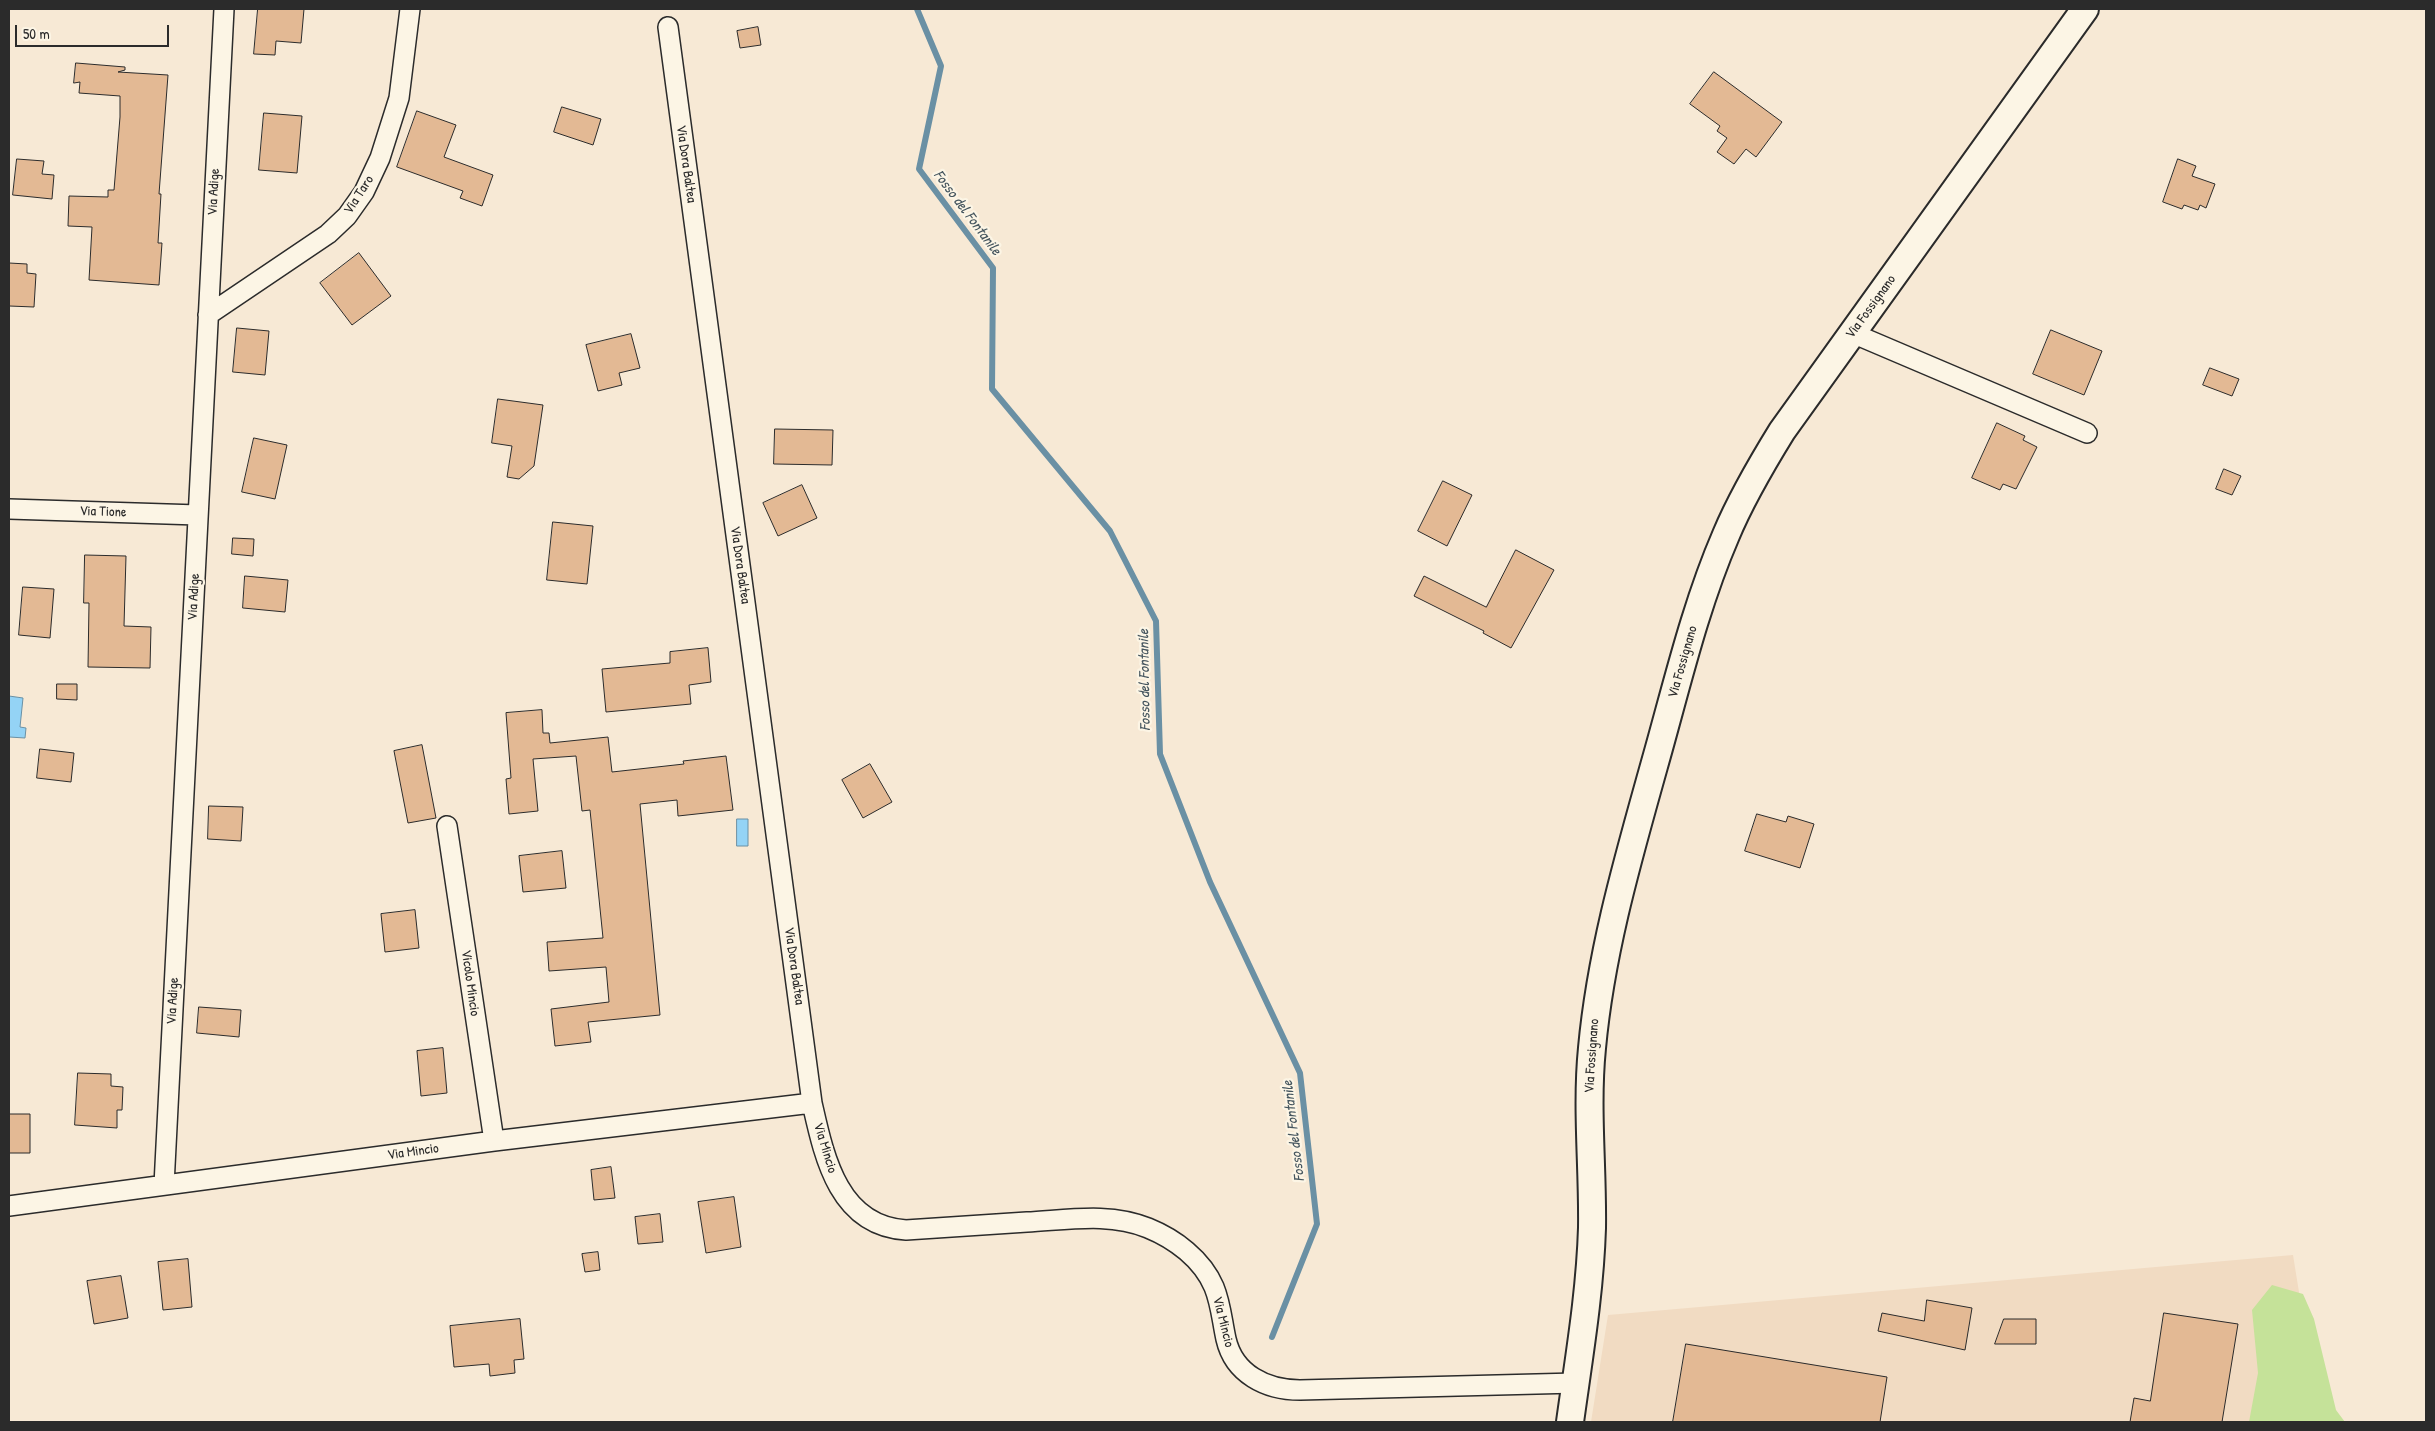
<!DOCTYPE html>
<html>
<head>
<meta charset="utf-8">
<style>
  body { margin:0 }
  #map { position:relative; width:2435px; height:1431px; overflow:hidden; background:#f7e9d5; font-family:"Patrick Hand",sans-serif }
  canvas { display:block }
  .frame { position:absolute; inset:0; border:10px solid #2b2b2b; pointer-events:none }
  .scale { position:absolute; left:15px; top:25px; width:154px; height:22px; box-sizing:border-box; border:2px solid #2b2b2b; border-top:0; padding-left:6px; font-size:15px; line-height:18px; white-space:nowrap; color:#2b2b2b; -webkit-text-stroke:4px #fcf5e5; paint-order:stroke }
</style>
</head>
<body>
<div id="map">
<canvas width="2435" height="1431"></canvas>
<div class="frame"></div>
<div class="scale">50 m</div>
</div>
<script>
const ctx = document.querySelector('canvas').getContext('2d');
ctx.lineJoin = 'round';
function fillPath(path, color) { ctx.fillStyle = color; ctx.fill(path, 'evenodd'); }
function stroke(path, color, width, dash) { ctx.strokeStyle = color; ctx.lineWidth = width; ctx.lineCap = dash ? 'butt' : 'round'; ctx.setLineDash(dash || []); ctx.stroke(path); }
function label(font, color, halo, rows, align = 'center') {
  ctx.font = font + ' "Patrick Hand",sans-serif'; ctx.lineWidth = 4.5; ctx.setLineDash([]); ctx.textBaseline = 'middle'; ctx.strokeStyle = halo; ctx.fillStyle = color; for (const [text, x, y, turn = 0] of rows) {
    ctx.save(); ctx.translate(x, y); ctx.rotate((+turn || 0) * Math.PI / 180); ctx.textAlign = isNaN(turn) ? turn : align; if (halo) ctx.strokeText(text, 0, 0); ctx.fillText(text, 0, 0); ctx.restore();
  }
}
fillPath(new Path2D(`
  M2293 1255 2320 1422H1591L1608 1315Z`), '#f1dbc2');
fillPath(new Path2D(`
  M2272 1285 2303 1294 2314 1319 2336 1410 2345 1422H2249L2258 1373 2252 1310Z`), '#c5e299');
const water = new Path2D(`
  M9 696 23 698 20 727 26 728 25 738 9 737Z
  M737 819H748V846H737Z`);
fillPath(water, '#94d3f5');
stroke(water, '#6a90a4', 1);
stroke(new Path2D(`
  M917 9 941 66 919 169 993 268 992 389 1110 531 1156 621 1160 754 1210 882 1300 1073 1317 1224 1272 1337`), '#6a90a4', 6);
const building = new Path2D(`
  M258 9H304L301 43 276 41 275 55 254 54Z
  M758 27 761 45 740 48 737 31Z
  M76 63 125 67V70L118 72 168 75 159 194H161L158 243H162L159 285 89 280 92 227 68 226 69 196 108 197V190H114L120 117V96L79 93 80 82 74 83Z
  M1714 72 1782 122 1756 157 1746 149 1734 164 1717 152 1727 138 1717 131 1720 126 1690 104Z
  M562 107 601 119 593 145 554 132Z
  M417 111 456 125 444 157 493 175 482 206 460 198 463 191 397 167Z
  M264 113 302 116 297 173 259 170Z
  M17 159 44 161 42 174 54 175 52 199 13 195Z
  M2178 159 2196 166 2192 176 2215 184 2206 208 2200 205 2198 210 2184 205 2182 209 2163 202Z
  M359 253 391 296 352 325 320 283Z
  M9 263 27 264V273L36 274 34 307 9 306Z
  M237 328 269 331 265 375 233 372Z
  M2051 330 2102 351 2084 395 2033 374Z
  M631 334 640 368 619 373 622 385 598 391 586 345Z
  M2210 368 2239 379 2232 396 2203 385Z
  M498 399 543 405 534 466 519 479 507 477 512 446 492 443Z
  M1997 423 2025 436 2023 440 2037 447 2016 489 2003 484 2000 490 1972 478Z
  M775 429 833 430 832 465 774 464Z
  M254 438 287 445 275 499 242 492Z
  M2224 469 2241 476 2232 495 2216 489Z
  M1443 481 1472 495 1447 546 1418 531Z
  M802 485 817 518 778 536 763 503Z
  M553 522 593 526 587 584 547 580Z
  M233 538 254 539 253 556 232 554Z
  M1516 550 1554 570 1511 648 1483 633 1484 631 1414 596 1424 576 1486 607Z
  M85 555 126 556 124 626 151 627 150 668 88 667 89 603H84Z
  M245 576 288 580 285 612 243 608Z
  M23 587 54 589 50 638 19 635Z
  M708 648 711 682 689 685 691 704 606 712 602 669 670 663V652Z
  M57 684H77V700L57 699Z
  M542 710 543 733H549L550 743 608 737 612 772 684 764 683 761 726 756 733 810 678 816 677 800 640 804 660 1015 588 1022 591 1042 555 1046 551 1009 609 1002 606 967 549 971 547 942 603 938 590 810 582 811 576 756 533 759 538 811 509 814 506 779 511 778 506 713Z
  M422 745 436 818 408 823 394 751Z
  M40 749 74 753 71 782 37 778Z
  M870 764 892 802 863 818 842 780Z
  M209 806 243 807 241 841 208 839Z
  M1757 814 1786 822 1788 816 1814 824 1800 868 1745 851Z
  M562 851 566 888 523 892 519 856Z
  M415 910 419 948 385 952 381 914Z
  M199 1007 241 1010 239 1037 197 1033Z
  M443 1048 447 1093 421 1096 417 1051Z
  M78 1073 111 1074V1086L123 1087 122 1110H117V1128L75 1125Z
  M9 1114H30V1153H9Z
  M611 1167 615 1198 594 1200 591 1170Z
  M734 1197 741 1247 706 1253 698 1202Z
  M660 1214 663 1242 638 1244 635 1217Z
  M598 1252 600 1270 585 1272 582 1254Z
  M188 1259 192 1307 163 1310 158 1262Z
  M121 1276 128 1318 94 1324 87 1281Z
  M1927 1300 1972 1308 1965 1350 1878 1331 1882 1313 1924 1321Z
  M2164 1313 2238 1324 2222 1422H2130L2134 1398 2150 1401Z
  M520 1319 524 1359 514 1360 515 1373 490 1376 489 1364 454 1367 450 1326Z
  M2004 1319H2036V1344H1995Z
  M1686 1344 1887 1377 1880 1422H1673Z`);
fillPath(building, '#e3b994');
stroke(building, '#2b2b2b', 1);
const street = new Path2D(`
  M668 27 812 1103
  M208 315 328 234 347 216 364 192 380 158 399 98 410 9
  M1852 333 2087 433
  M9 509 198 515
  M447 826 494 1141
  M164 1185 224 9
  M9 1206 494 1141 812 1103C824 1156 838 1226 906 1230 946 1227 987 1225 1027 1222 1067 1220 1110 1212 1148 1228 1175 1239 1202 1259 1214 1287 1221 1304 1222 1321 1226 1339 1234 1374 1266 1390 1300 1390L1576 1383`);
const secondary = new Path2D(`
  M1570 1422C1579 1357 1590 1293 1592 1228 1593 1168 1586 1108 1592 1048 1601 951 1628 859 1654 766 1676 689 1694 609 1726 535 1741 499 1761 465 1782 431L2085 9`);
stroke(street, '#2b2b2b', 22);
stroke(secondary, '#2b2b2b', 30);
stroke(street, '#fcf5e5', 19);
stroke(secondary, '#fcf5e5', 26);
label('14px', '#2b2b2b', '#fcf5e5', [
  ["Via Dora Baltea",686,164,82],
  ["Via Adige",214,192,-87],
  ["Via Taro",359,195,-57],
  ["Via Fossignano",1871,307,-54],
  ["Via Tione",103,512,2],
  ["Via Dora Baltea",740,565,82],
  ["Via Adige",194,597,-87],
  ["Via Fossignano",1683,662,-74],
  ["Via Dora Baltea",794,966,82],
  ["Vicolo Mincio",470,983,82],
  ["Via Adige",173,1001,-87],
  ["Via Fossignano",1592,1056,-86],
  ["Via Mincio",825,1148,73],
  ["Via Mincio",413,1152,-8],
  ["Via Mincio",1223,1322,76]
]);
label('italic 15px', '#45555e', '#fcf5e5', [
  ["Fosso del Fontanile",967,213,53],
  ["Fosso del Fontanile",1145,680,-91],
  ["Fosso del Fontanile",1294,1131,-97]
]);
</script>
</body>
</html>
